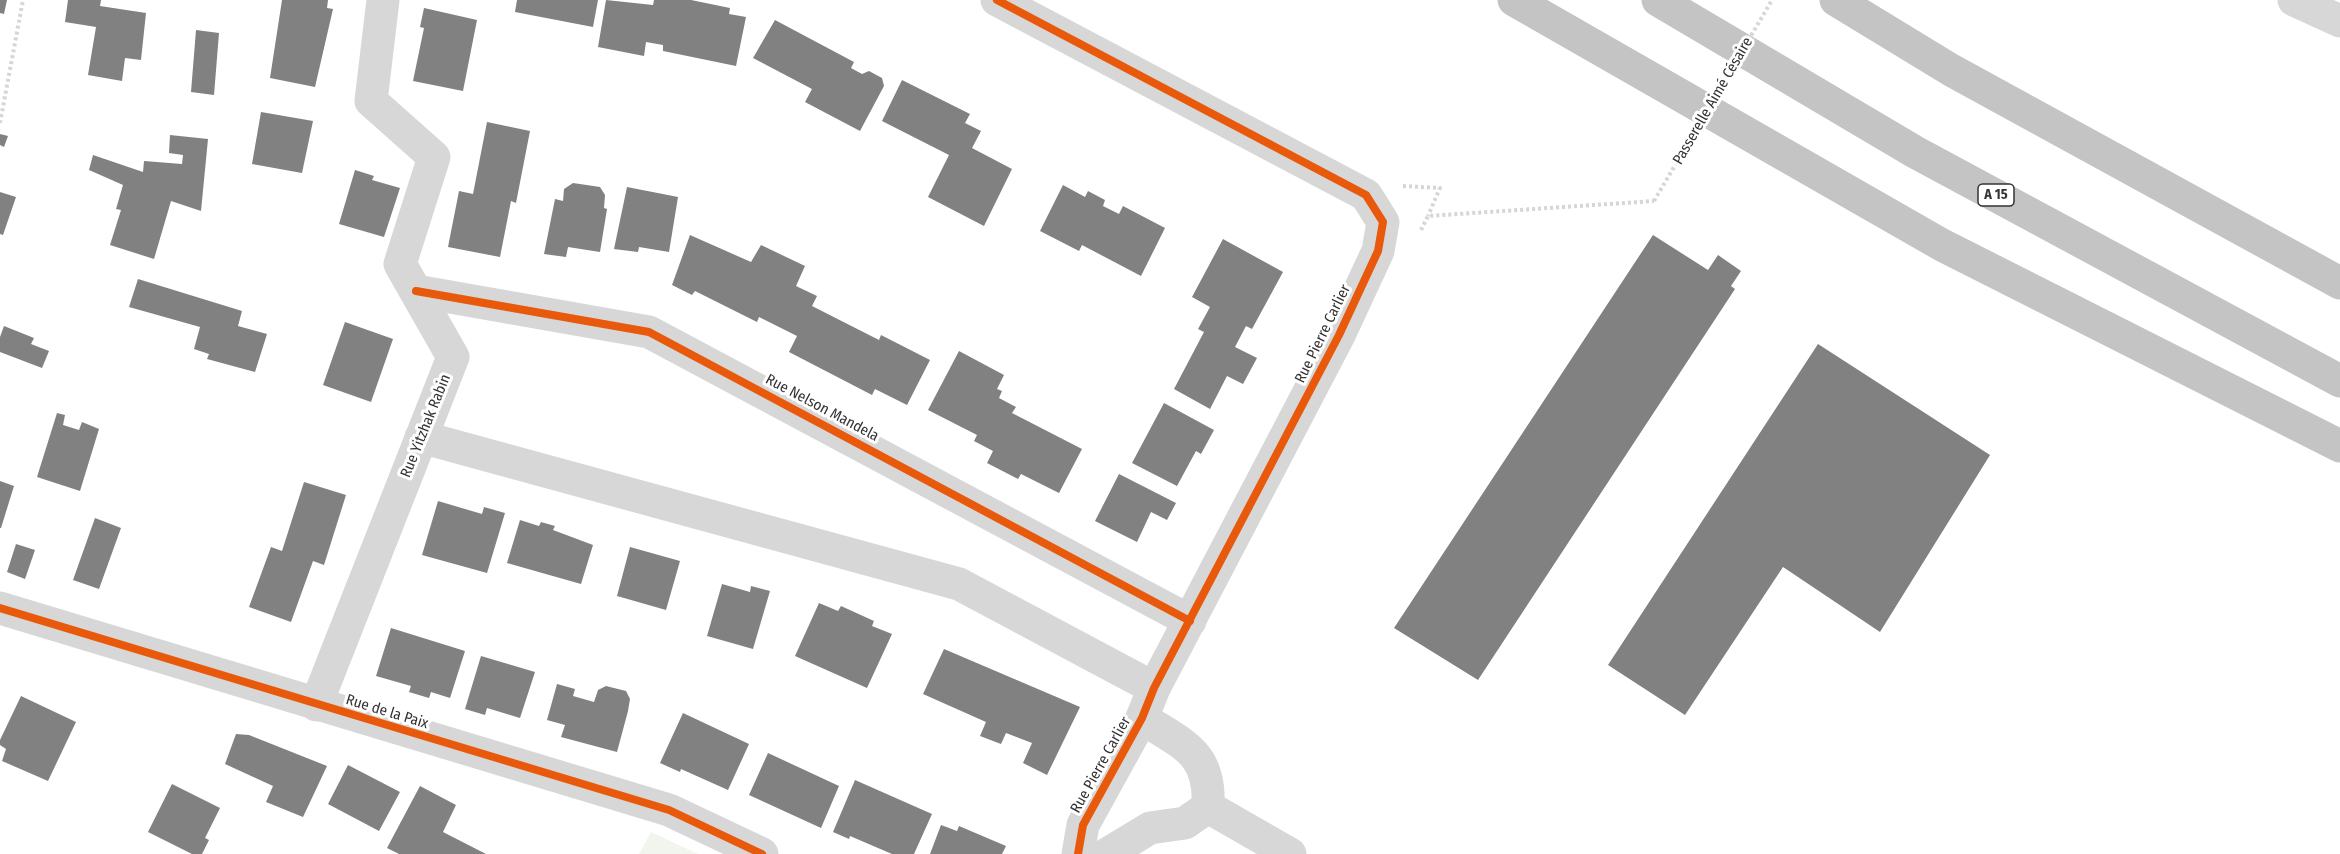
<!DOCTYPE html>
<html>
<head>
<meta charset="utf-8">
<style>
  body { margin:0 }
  canvas { display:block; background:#fff }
</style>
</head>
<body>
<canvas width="2340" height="854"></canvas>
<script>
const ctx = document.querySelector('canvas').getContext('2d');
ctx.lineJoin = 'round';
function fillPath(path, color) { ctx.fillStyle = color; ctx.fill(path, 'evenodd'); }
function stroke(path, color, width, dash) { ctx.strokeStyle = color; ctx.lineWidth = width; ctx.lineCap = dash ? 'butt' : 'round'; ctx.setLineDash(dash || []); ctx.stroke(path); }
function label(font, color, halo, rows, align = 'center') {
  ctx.font = font + ' "Fira Sans Condensed",sans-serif'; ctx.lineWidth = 6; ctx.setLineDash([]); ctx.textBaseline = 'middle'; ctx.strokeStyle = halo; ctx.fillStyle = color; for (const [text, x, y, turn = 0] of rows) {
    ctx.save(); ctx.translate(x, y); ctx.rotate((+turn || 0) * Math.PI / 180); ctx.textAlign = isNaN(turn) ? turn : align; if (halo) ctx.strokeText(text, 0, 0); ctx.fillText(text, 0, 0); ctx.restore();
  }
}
fillPath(new Path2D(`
  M651 832 698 854H639Z`), '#f1f5ed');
fillPath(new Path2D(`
  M0 0H7L4 14 0 13Z
  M68 0H101L100 6 146 13 141 60 125 58 122 81 88 75 96 27 65 22Z
  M282 0H328L327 8 333 9 315 87 270 78Z
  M517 0H598L593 27 515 12Z
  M606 0 653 5 654 0H691L730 8 729 14 746 17 736 66 663 51V45L646 42 644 56 598 47Z
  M424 8 477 20 463 91 413 81 424 28 420 27Z
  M775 20 854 62 851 68 862 74 869 71 882 78 884 86 860 131 805 102 812 89 753 58Z
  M196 30 219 33 214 95 191 92Z
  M902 80 970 114 965 123 981 131 972 148 1012 169 984 226 928 197 949 155 882 121Z
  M261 112 313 121 302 173 252 164Z
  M487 122 530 131 516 203 511 201 500 257 448 247 459 191 473 194Z
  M0 134 8 136 4 147 0 145Z
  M170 135 208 139 201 211 171 201 154 259 110 245 121 210 116 209 123 185 89 170 93 155 143 172 144 161 182 164 183 155 169 153Z
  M355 170 374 176 372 180 400 188 384 237 339 224Z
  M573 183 600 187 605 195 604 208 607 209 600 252 568 247 566 257 544 254 555 199 563 201 564 189Z
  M1063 185 1085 197 1088 191 1105 200 1103 206 1119 214 1123 206 1165 228 1141 276 1082 245 1079 251 1040 231Z
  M627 187 678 197 669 252 639 247 638 252 614 249Z
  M0 192 16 197 3 235 0 234Z
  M690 235 751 262 761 245 805 266 796 286 817 296 812 306 879 340 881 335 930 360 907 405 875 389 872 395 789 352 797 336 759 317 757 322 695 291 692 295 672 285Z
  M1653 235 1708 270 1718 255 1741 271 1731 286 1735 289 1478 680 1394 628Z
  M1223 239 1283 272 1252 329 1246 326 1235 347 1257 358 1243 384 1227 376 1210 409 1174 389 1204 332 1198 329 1210 307 1192 297Z
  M138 279 242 311 238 326 267 334 255 372 207 359 209 354 194 349 200 327 129 307Z
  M345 322 393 339 371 402 323 385Z
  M4 326 34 338 31 344 49 351 42 368 0 352V337Z
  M1818 344 1990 455 1880 632 1783 567 1685 715 1608 665Z
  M959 351 1004 375 997 389 1002 391 999 398 1016 407 1012 413 1082 449 1059 493 1021 474 1018 479 987 463 993 451 974 441 977 435 928 410Z
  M1164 403 1214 430 1201 454 1196 451 1177 486 1132 463Z
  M57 413 65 415 63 425 79 430 82 422 99 429 80 491 37 477Z
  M1119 474 1176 503 1167 520 1151 512 1137 542 1095 521Z
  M0 481 14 486 1 528H0Z
  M304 482 346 495 324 565 313 561 291 622 249 607 271 547 282 551Z
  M438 501 482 514 484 507 505 513 487 573 422 555Z
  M95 518 121 528 99 589 73 580Z
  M520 520 539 526 541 522 555 526 553 530 593 545 581 584 507 563Z
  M16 544 35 550 25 579 7 572Z
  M630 547 680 561 666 610 617 596Z
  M722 584 750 592 751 586 770 591 753 649 707 636Z
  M819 603 838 611 841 606 874 621 872 626 892 634 867 688 795 656Z
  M391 628 465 651 450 698 431 692 429 698 409 692 411 686 376 676Z
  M944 649 1080 707 1047 775 1023 763 1032 743 1006 733 1001 744 980 736 986 722 923 694Z
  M481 656 535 672 520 718 487 708 485 715 465 709Z
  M557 684 575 689 573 696 594 702 598 690 606 686 626 691 630 699 628 711 617 752 561 737 565 725 547 720Z
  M21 696 76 722 48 781 2 761 6 749 0 745V740Z
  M683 713 749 744 728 790 681 769 680 772 660 763Z
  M236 734 249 735 327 766 303 817 266 802 273 786 225 764Z
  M768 753 839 786 821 828 749 795Z
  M348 765 400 792 379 831 328 804Z
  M855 780 932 814 914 854H892L850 836 849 839 833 832Z
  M172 784 220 808 205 838 209 840 202 854H192L148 832Z
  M420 786 456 805 443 832 486 854H399L387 848Z
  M941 825 957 831 959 826 1006 846 1002 854H930Z`), '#818181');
stroke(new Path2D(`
  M0 123 23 0
  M1403 186 1440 188 1428 216
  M1421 230 1428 216 1654 201`), '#d6d6d6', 4, [3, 3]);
stroke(new Path2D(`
  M997 0 1366 195 1383 222 1378 251 1339 335 1154 688 1142 718 1083 825 1078 854
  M2294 0 2340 21
  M416 291 649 332 1190 621
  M421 437 959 584 1154 688
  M0 608 669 810 762 854
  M316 705 453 357 400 264 434 157 371 101 383 0
  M1142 718C1183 745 1211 752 1208 807
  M1208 807 1290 854
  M1107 854 1150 828 1185 823 1208 807`), '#d7d7d7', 33);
stroke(new Path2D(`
  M1514 0 1942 245 2340 446
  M1658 0 1915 152 2340 381
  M1836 0 1951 70 2340 283`), '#c4c4c4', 33);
stroke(new Path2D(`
  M1654 201 1772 0`), '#d6d6d6', 4, [3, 3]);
stroke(new Path2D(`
  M997 0 1366 195 1383 222 1378 251 1339 335 1154 688 1142 718 1083 825 1078 854
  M416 291 649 332 1190 621
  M0 608 669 810 762 854`), '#e8590c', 8);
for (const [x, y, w] of [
  [1996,195,36]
]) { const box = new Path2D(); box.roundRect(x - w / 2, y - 11, w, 22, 4.5); ctx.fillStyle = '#fff'; ctx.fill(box); stroke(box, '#333', 1.5); }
label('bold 14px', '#333', null, [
  ["A 15",1996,195]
]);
label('15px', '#333', '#fff', [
  ["Passerelle Aimé Césaire",1713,101,-60],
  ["Rue Pierre Carlier",1323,334,-64],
  ["Rue Nelson Mandela",822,408,28],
  ["Rue Yitzhak Rabin",426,426,-68],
  ["Rue de la Paix",387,712,17],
  ["Rue Pierre Carlier",1101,765,-61]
]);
</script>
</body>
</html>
